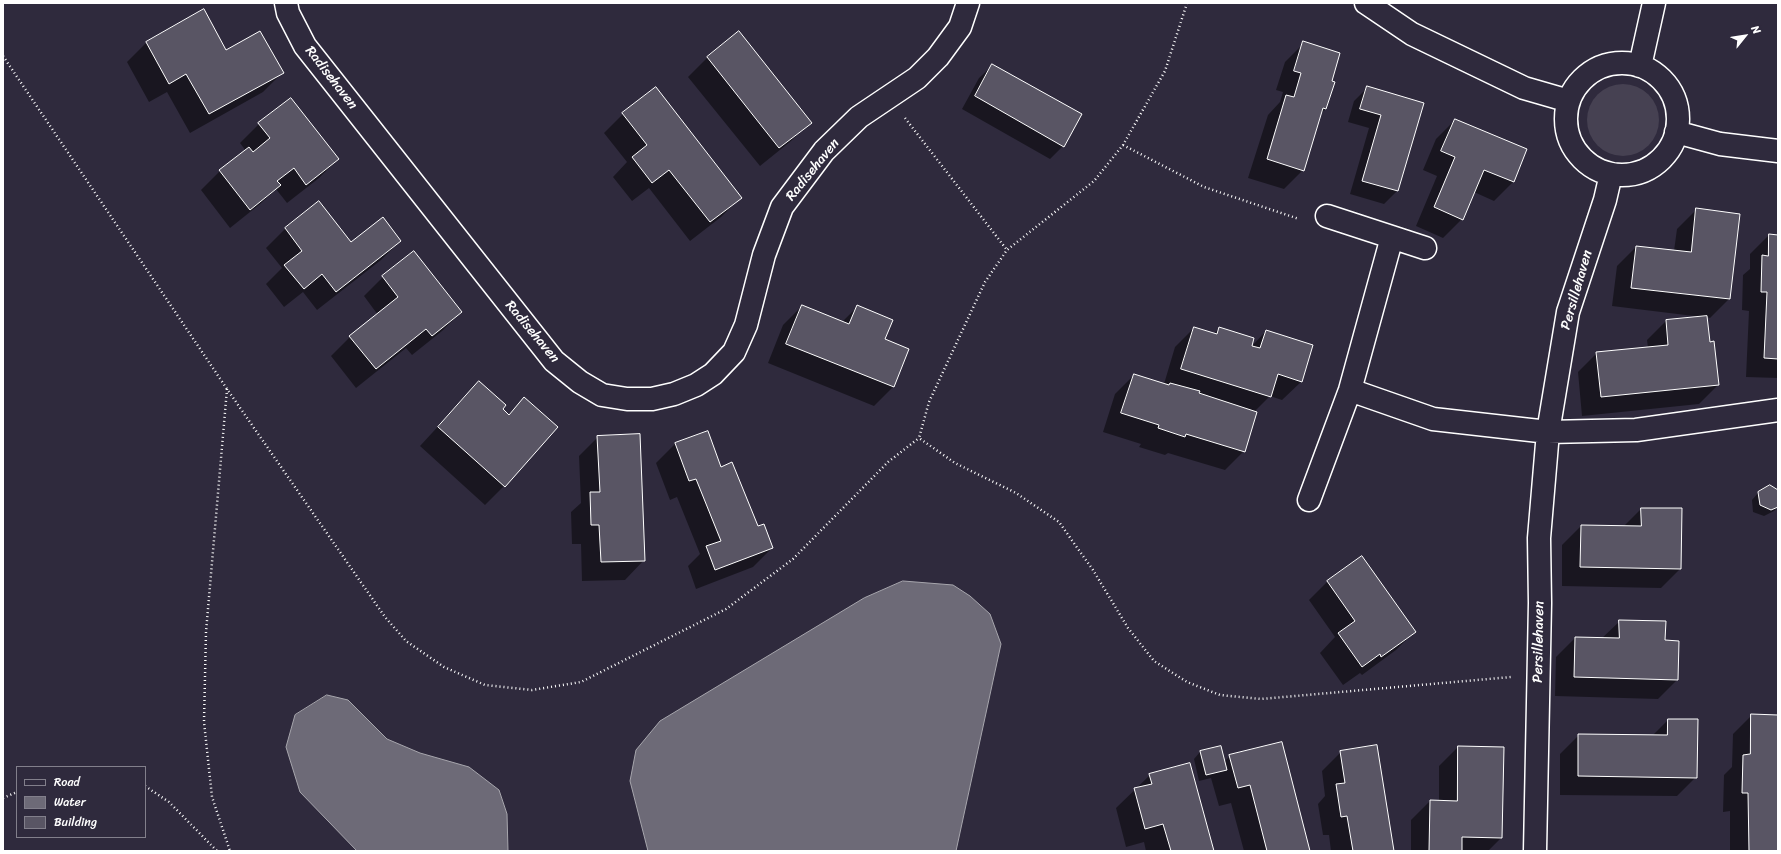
<!DOCTYPE html>
<html>
<head>
<meta charset="utf-8">
<style>
  body { margin:0 }
  #map { position:relative; width:1781px; height:854px; overflow:hidden; background:#2f2a3d; font-family:Sriracha,sans-serif }
  canvas { display:block }
  .frame { position:absolute; inset:0; border:4px solid #fff; pointer-events:none }
  .legend { position:absolute; left:16px; top:766px; width:130px; height:72px; box-sizing:border-box; background:#2f2a3d; border:1px solid #827f8b; margin:0; padding:5px 7px; list-style:none; font-size:12px; color:#fff }
  .legend li { display:flex; align-items:center; gap:8px; height:20px }
  .legend b { width:20px; border:1px solid #827f8b }
  .north { position:absolute; left:1725px; top:16px; width:40px; height:40px; -webkit-text-stroke:3px #2f2a3d; paint-order:stroke; rotate:60deg; font-size:11px; font-weight:700; line-height:16px; text-align:center; color:#fff }
  .north::after { content:''; display:block; margin:auto; width:14px; height:18px; background:#fff; clip-path:polygon(50% 0,100% 100%,50% 72%,0 100%) }
</style>
</head>
<body>
<div id="map">
<canvas width="1781" height="854"></canvas>
<div class="frame"></div>
<ul class="legend">
<li><b style="height:5px;background:#2f2a3d"></b>Road</li>
<li><b style="height:11px;background:#6d6a77"></b>Water</li>
<li><b style="height:11px;background:#595564"></b>Building</li>
</ul>
<div class="north">N</div>
</div>
<script>
const ctx = document.querySelector('canvas').getContext('2d');
ctx.lineJoin = 'round';
function fillPath(path, color) { ctx.fillStyle = color; ctx.fill(path, 'evenodd'); }
function stroke(path, color, width, dash) { ctx.strokeStyle = color; ctx.lineWidth = width; ctx.lineCap = dash ? 'butt' : 'round'; ctx.setLineDash(dash || []); ctx.stroke(path); }
function label(font, color, halo, rows, align = 'center') {
  ctx.font = font + ' Sriracha,sans-serif'; ctx.lineWidth = 4; ctx.setLineDash([]); ctx.textBaseline = 'middle'; ctx.strokeStyle = halo; ctx.fillStyle = color; for (const [text, x, y, turn = 0] of rows) {
    ctx.save(); ctx.translate(x, y); ctx.rotate((+turn || 0) * Math.PI / 180); ctx.textAlign = isNaN(turn) ? turn : align; if (halo) ctx.strokeText(text, 0, 0); ctx.fillText(text, 0, 0); ctx.restore();
  }
}
fillPath(new Path2D(`
  M1587 120a36 36 0 1 1 72 0a36 36 0 1 1-72 0Z`), '#464152');
const water = new Path2D(`
  M903 581 953 585 970 596 990 614 1001 644 956 851H648L630 781 636 750 660 721 864 598Z
  M327 695 348 700 387 739 420 753 469 767 499 790 507 814 508 851H357L300 792 286 747 295 715Z`);
fillPath(water, '#6d6a77');
stroke(water, '#a7a6ad', 1);
fillPath(new Path2D(`
  M204 11 226 51 282 73 263 92 190 133 167 92 149 102 127 62 146 43Z
  M739 33 810 122 791 141 760 166 688 77 707 58Z
  M1304 43 1331 81 1326 109 1320 114 1303 170 1284 189 1248 178 1268 115 1280 102 1283 92 1276 90 1285 62Z
  M993 65 1063 146 1050 159 962 109 979 78Z
  M1367 88 1422 103 1397 191 1384 204 1350 194 1369 128 1348 122 1354 101Z
  M623 114 740 198 721 217 690 241 649 188 632 201 613 177 627 162 604 133Z
  M1455 120 1526 150 1513 182 1494 201 1474 192 1462 219 1443 238 1416 226 1437 176 1423 170 1436 139Z
  M259 124 338 159 319 178 287 203 276 189 260 204 230 228 201 190 220 171 246 151 240 143Z
  M319 202 351 243 400 241 381 260 317 310 303 292 284 307 266 284 282 268 266 248 285 229Z
  M1696 210 1729 299 1710 318 1707 317 1710 343 1718 385 1699 404 1582 416 1578 372 1597 353 1648 348 1647 340 1666 321 1702 317 1612 306 1617 266 1636 247 1674 251 1677 229Z
  M1769 235 1778 236V378L1746 377 1749 311 1742 310 1743 275 1750 269V254Z
  M414 253 461 312 442 331 412 355 406 348 356 388 331 356 350 337 378 315 364 296 383 277Z
  M802 306 842 322 857 307 884 340 908 350 893 387 874 406 768 363 783 325Z
  M1194 328 1214 334 1219 328 1251 347 1266 331 1302 381 1282 400 1270 396 1254 412 1244 451 1225 470 1168 453 1165 455 1139 447 1141 444 1103 432 1115 394 1134 375 1164 384 1175 347Z
  M479 382 508 415 524 399 504 486 485 505 420 446Z
  M707 432 721 468 757 528 772 548 753 567 696 589 688 566 700 554 677 497 670 500 656 463 675 444Z
  M598 437 644 560 625 580 582 581 581 544H572L571 512 581 503 579 456Z
  M1778 492V507L1774 511 1764 516 1753 512 1752 500 1758 493Z
  M1641 509 1680 569 1661 588 1562 586V545L1581 526 1623 527Z
  M1328 581 1415 631 1396 650 1362 675 1360 673 1343 685 1320 653 1335 637 1309 600Z
  M1620 621 1664 641 1678 642 1677 680 1658 699 1555 696 1556 657 1575 638 1601 639Z
  M1752 715 1778 716V851H1730V811L1723 812 1724 775 1732 767 1733 734Z
  M1668 720 1696 777 1677 796 1560 795V754L1579 735 1652 736Z
  M1221 747 1224 762 1230 756 1309 851H1244L1231 803 1219 806 1211 778 1199 781 1194 759 1200 752Z
  M1458 747 1501 838 1488 851H1411V820L1430 801H1439V766Z
  M1341 752 1393 851H1331L1329 835H1323L1318 804 1325 796 1322 771Z
  M1150 775 1213 851H1146L1144 842 1126 847 1116 808Z`), '#0007');
const building = new Path2D(`
  M204 9 226 50 260 31 284 73 209 114 186 74 169 84 146 42Z
  M739 31 812 123 779 148 707 57Z
  M1303 41 1340 53 1332 81 1335 82 1326 109 1323 108 1304 171 1267 159 1286 95 1294 97 1301 73 1294 71Z
  M992 64 1082 114 1064 147 975 96Z
  M1367 86 1424 103 1398 191 1362 181 1381 115 1360 109Z
  M656 87 742 198 710 222 669 170 652 183 632 157 647 145 622 113Z
  M291 98 339 159 306 185 294 168 277 181 281 185 250 210 219 170 249 147 253 152 270 138 258 123Z
  M1455 119 1527 149 1514 182 1484 170 1463 220 1434 207 1455 157 1441 151Z
  M319 201 351 242 383 217 401 241 336 292 322 274 304 289 284 265 302 251 285 228Z
  M1696 208 1740 214 1730 299 1631 288 1636 246 1691 252Z
  M1769 234 1778 235V359L1764 358 1767 292H1761L1762 255 1768 256Z
  M414 251 462 312 432 336 426 329 376 369 349 336 398 297 382 276Z
  M802 305 849 324 857 305 893 320 885 339 909 349 894 387 786 344Z
  M1707 316 1710 342 1714 341 1719 385 1601 397 1596 352 1668 345 1666 320Z
  M1194 327 1217 334 1219 327 1254 338 1252 346 1260 348 1266 330 1313 345 1302 382 1278 374 1271 397 1181 369Z
  M1134 374 1169 385 1170 383 1200 391 1199 393 1257 412 1245 452 1186 434 1185 437 1158 428 1159 425 1121 413Z
  M479 381 506 405 503 409 509 415 524 397 558 427 505 487 438 427Z
  M708 431 721 467 732 462 758 526 764 524 773 548 715 570 706 546 721 541 696 479 689 481 675 443Z
  M640 434 645 561 601 562 599 525H591L590 492H600L597 436Z
  M1770 485 1778 490V507L1771 510 1760 505 1758 492Z
  M1641 508H1682L1681 569 1580 567 1581 525 1641 526Z
  M1362 556 1416 632 1381 657 1380 654 1362 667 1338 633 1355 621 1327 581Z
  M1619 620 1666 621 1665 640 1679 641 1678 680 1574 677 1575 637 1619 638Z
  M1751 714 1778 715V851H1749L1748 793H1742L1743 755 1750 754Z
  M1668 719H1698L1697 778 1578 776V734L1667 735Z
  M1282 742 1310 851H1267L1250 785 1238 788 1229 755Z
  M1377 745 1394 851H1353L1347 816 1341 817 1336 784 1345 783 1340 751Z
  M1221 746 1227 770 1206 775 1200 751Z
  M1458 746 1504 747 1502 838 1462 837V851H1429L1430 800 1457 801Z
  M1190 763 1214 851H1171L1163 824 1145 829 1134 788 1152 784 1149 774Z`);
fillPath(building, '#595564');
stroke(building, '#fff', 1);
const minor = new Path2D(`
  M286 3 288 13 305 46 554 361 580 382 602 395 627 399H652L674 394 696 385 713 374 734 352 746 325 764 255 782 207 824 151 859 117 917 78 938 57 960 27 968 3
  M1366 3 1412 34 1524 88 1569 101
  M1566 119a56 56 0 1 1 112 0a56 56 0 1 1-112 0Z
  M1640 66 1654 3
  M1676 132 1720 144 1778 151
  M1327 216 1425 248
  M1350 390 1433 419 1548 432 1636 430 1778 410
  M1309 500 1350 390 1392 237
  M1535 851 1540 603 1539 538 1548 432 1568 312 1605 200 1611 174`);
stroke(minor, '#fff', 25);
stroke(new Path2D(`
  M1187 3 1165 71 1123 145 1094 181 1007 250 985 282 929 402 919 438 955 463 1016 493 1059 522 1093 570 1128 628 1154 661 1187 682 1220 695 1261 699 1511 677
  M3 56 227 389 385 617 406 641 444 667 485 685 532 690 581 682 726 609 793 559 888 462 919 438
  M905 118 1007 250
  M1123 145 1204 187 1299 219
  M227 389 206 632 204 722 212 797 230 851
  M145 786 169 802 217 851
  M3 798 17 792`), '#fff', 2.5, [1, 3]);
stroke(minor, '#2f2a3d', 22);
label('14px', '#fff', '#2f2a3d', [
  ["Radisehaven",331,78,52],
  ["Radisehaven",813,170,-51],
  ["Persillehaven",1577,290,-74],
  ["Radisehaven",532,332,50],
  ["Persillehaven",1539,642,-89]
]);
</script>
</body>
</html>
